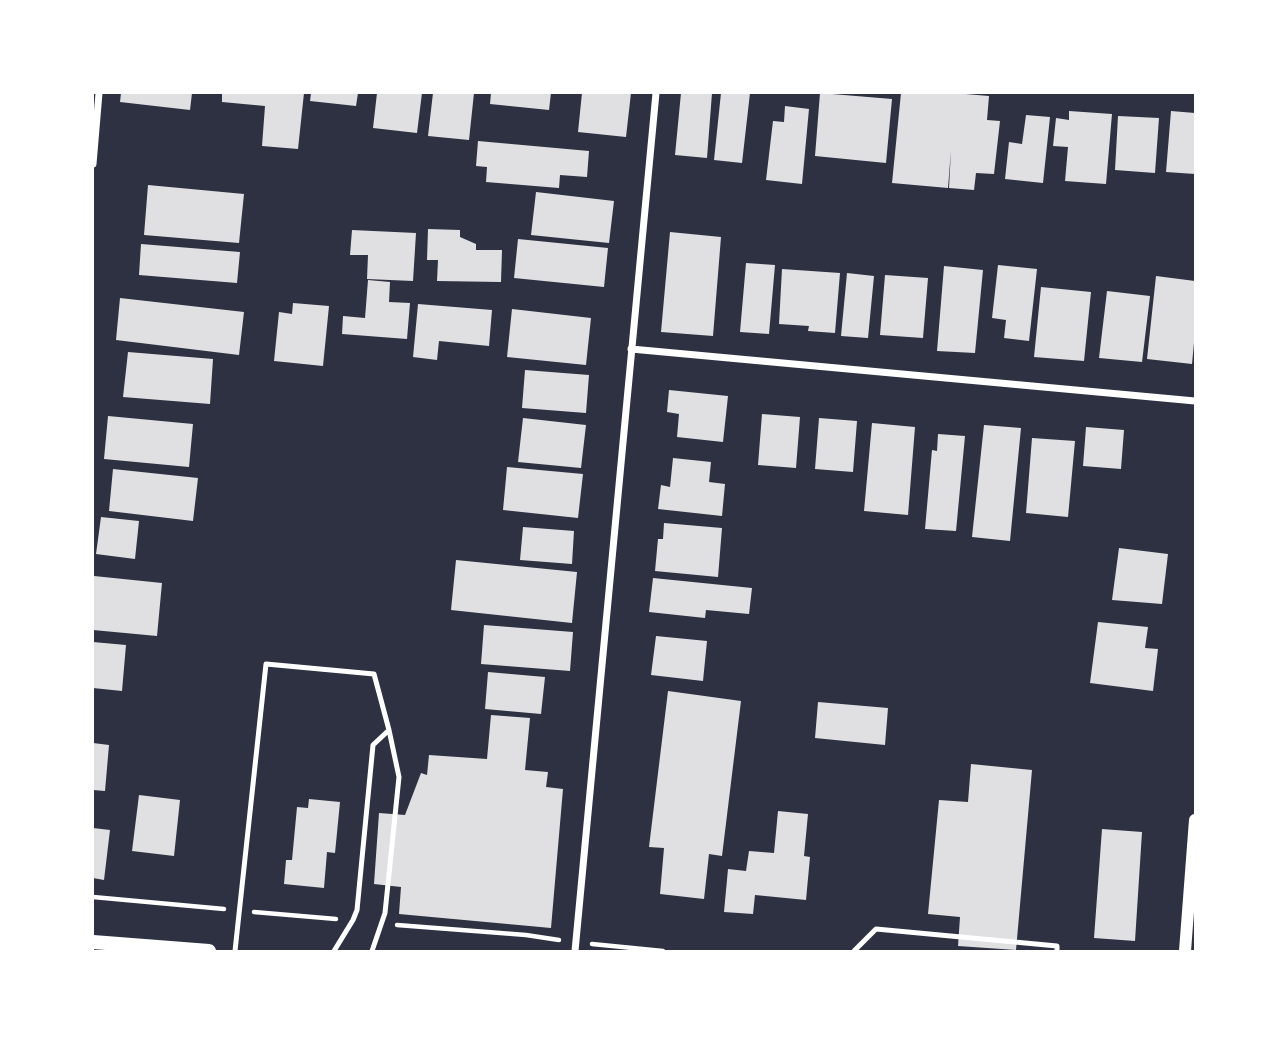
<!DOCTYPE html>
<html>
<head>
<meta charset="utf-8">
<style>
  body { margin:0 }
  #map { position:relative; width:1288px; height:1044px; overflow:hidden; background:#2d3142; font-family:"Space Grotesk",sans-serif }
  canvas { display:block }
  .frame { position:absolute; inset:0; border:94px solid #fff; pointer-events:none }
</style>
</head>
<body>
<div id="map">
<canvas width="1288" height="1044"></canvas>
<div class="frame"></div>
</div>
<script>
const ctx = document.querySelector('canvas').getContext('2d');
ctx.lineJoin = 'round';
function fillPath(path, color) { ctx.fillStyle = color; ctx.fill(path, 'evenodd'); }
function stroke(path, color, width, dash) { ctx.strokeStyle = color; ctx.lineWidth = width; ctx.lineCap = dash ? 'butt' : 'round'; ctx.setLineDash(dash || []); ctx.stroke(path); }
fillPath(new Path2D(`
  M121 93H192L190 110 120 102Z
  M222 93H304L298 149 262 146 265 106 222 102Z
  M311 93H358L356 106 310 101Z
  M377 93H422L417 133 373 128Z
  M433 93H474L469 140 428 136Z
  M491 93H551L549 110 490 104Z
  M582 93H631L626 137 578 132Z
  M681 93H712L707 158 675 155Z
  M721 93H750L742 163 714 160Z
  M820 93 892 99 886 163 815 156Z
  M901 93H954L989 96 987 120 1000 121 994 174 976 173 974 190 949 188 951 150 948 188 892 183Z
  M785 106 809 109 802 184 766 180 773 121 784 122Z
  M1069 111 1112 114 1106 184 1065 181 1068 147 1053 146 1056 118 1069 120Z
  M1171 111 1195 113V174L1166 172Z
  M1026 115 1050 117 1043 183 1005 179 1009 142 1022 144Z
  M1118 116 1159 118 1155 173 1115 170Z
  M478 141 589 151 587 177 560 175 559 188 486 182 487 167 476 166Z
  M148 185 244 194 239 243 144 235Z
  M536 192 614 201 609 243 531 235Z
  M428 229 460 230V237L476 244V250H502L501 282 437 281 438 260H427Z
  M352 230 416 233 413 281 367 279 368 255H350Z
  M670 232 721 237 713 336 661 332Z
  M518 239 608 248 604 287 514 278Z
  M141 244 240 252 237 283 139 275Z
  M746 263 775 265 769 334 740 332Z
  M998 265 1037 269 1029 341 1004 338 1006 320 992 318Z
  M944 266 983 270 975 353 937 351Z
  M782 269 840 273 835 333 808 331 809 326 779 324Z
  M847 273 874 276 868 338 841 336Z
  M885 275 928 278 923 338 880 335Z
  M1156 276 1195 281V332L1192 364 1147 359Z
  M368 280 390 282 389 302 410 303 407 339 342 334 343 316 365 318Z
  M1041 287 1091 292 1084 361 1034 357Z
  M1107 291 1150 296 1142 362 1099 358Z
  M120 298 244 312 239 355 116 340Z
  M293 303 329 306 323 366 274 361 279 312 292 314Z
  M418 304 492 310 489 346 439 341 437 360 413 357Z
  M512 309 591 318 586 365 507 357Z
  M128 352 213 359 210 404 123 397Z
  M525 370 589 375 586 413 522 408Z
  M669 390 728 396 723 442 677 437 679 414 667 412Z
  M762 414 800 417 796 468 758 465Z
  M108 416 193 424 189 467 104 459Z
  M523 418 586 425 581 468 518 462Z
  M819 418 857 421 853 472 815 469Z
  M872 423 915 427 908 515 864 511Z
  M984 425 1021 428 1010 541 972 537Z
  M1086 427 1124 430 1121 469 1083 466Z
  M938 434 965 436 956 531 925 529 932 450 937 451Z
  M1032 438 1075 441 1068 517 1026 513Z
  M673 458 711 462 709 482 725 484 722 516 658 509 661 485 670 487Z
  M507 467 583 474 578 518 503 510Z
  M113 469 198 478 193 521 109 511Z
  M101 517 139 521 135 559 96 554Z
  M664 523 722 528 718 577 655 571 658 539H663Z
  M523 527 574 531 572 564 520 560Z
  M1119 548 1168 554 1162 604 1112 600Z
  M456 560 577 572 572 623 451 610Z
  M94 576 162 583 157 636 93 630Z
  M653 578 752 588 749 614 706 610 705 618 649 612Z
  M1098 622 1148 627 1145 648 1158 649 1153 691 1090 683Z
  M484 625 573 632 570 671 481 664Z
  M656 636 707 641 703 681 651 675Z
  M93 642 126 645 122 691 93 688Z
  M488 672 545 677 541 714 485 709Z
  M668 691 741 701 722 856 709 854 704 899 660 894 664 848 649 847Z
  M818 702 888 708 885 745 815 738Z
  M491 715 530 718 525 770 548 772 546 787 563 789 551 928 399 914 401 887 374 884 379 813 405 815 421 773 427 775 429 755 487 759Z
  M93 743 109 745 105 791 93 790Z
  M971 764 1032 770 1016 950 958 946 960 917 928 914 939 800 968 802Z
  M139 795 180 800 174 856 132 851Z
  M309 799 340 802 335 853 327 852 324 888 284 884 286 860H292L297 807 308 808Z
  M778 811 808 814 804 856 810 857 806 900 755 895 753 914 724 912 728 869 746 871 749 851 774 853Z
  M93 828 110 830 104 880 93 878Z
  M1102 829 1142 832 1135 941 1094 938Z`), '#e0e0e3');
stroke(new Path2D(`
  M93 897 224 909
  M254 912 336 919
  M397 925 526 935 559 940
  M592 944 663 951`), '#fff', 4.5);
stroke(new Path2D(`
  M235 951 266 664 374 674 389 730
  M334 951 353 920 357 910 373 745 389 730 399 777 385 913 372 951
  M854 951 876 929 1057 946V951`), '#fff', 5);
stroke(new Path2D(`
  M93 164 99 93
  M631 349 1195 401
  M575 951 656 93`), '#fff', 7);
stroke(new Path2D(`
  M1185 951 1195 820`), '#fff', 12);
stroke(new Path2D(`
  M93 942 209 951`), '#fff', 14);
</script>
</body>
</html>
